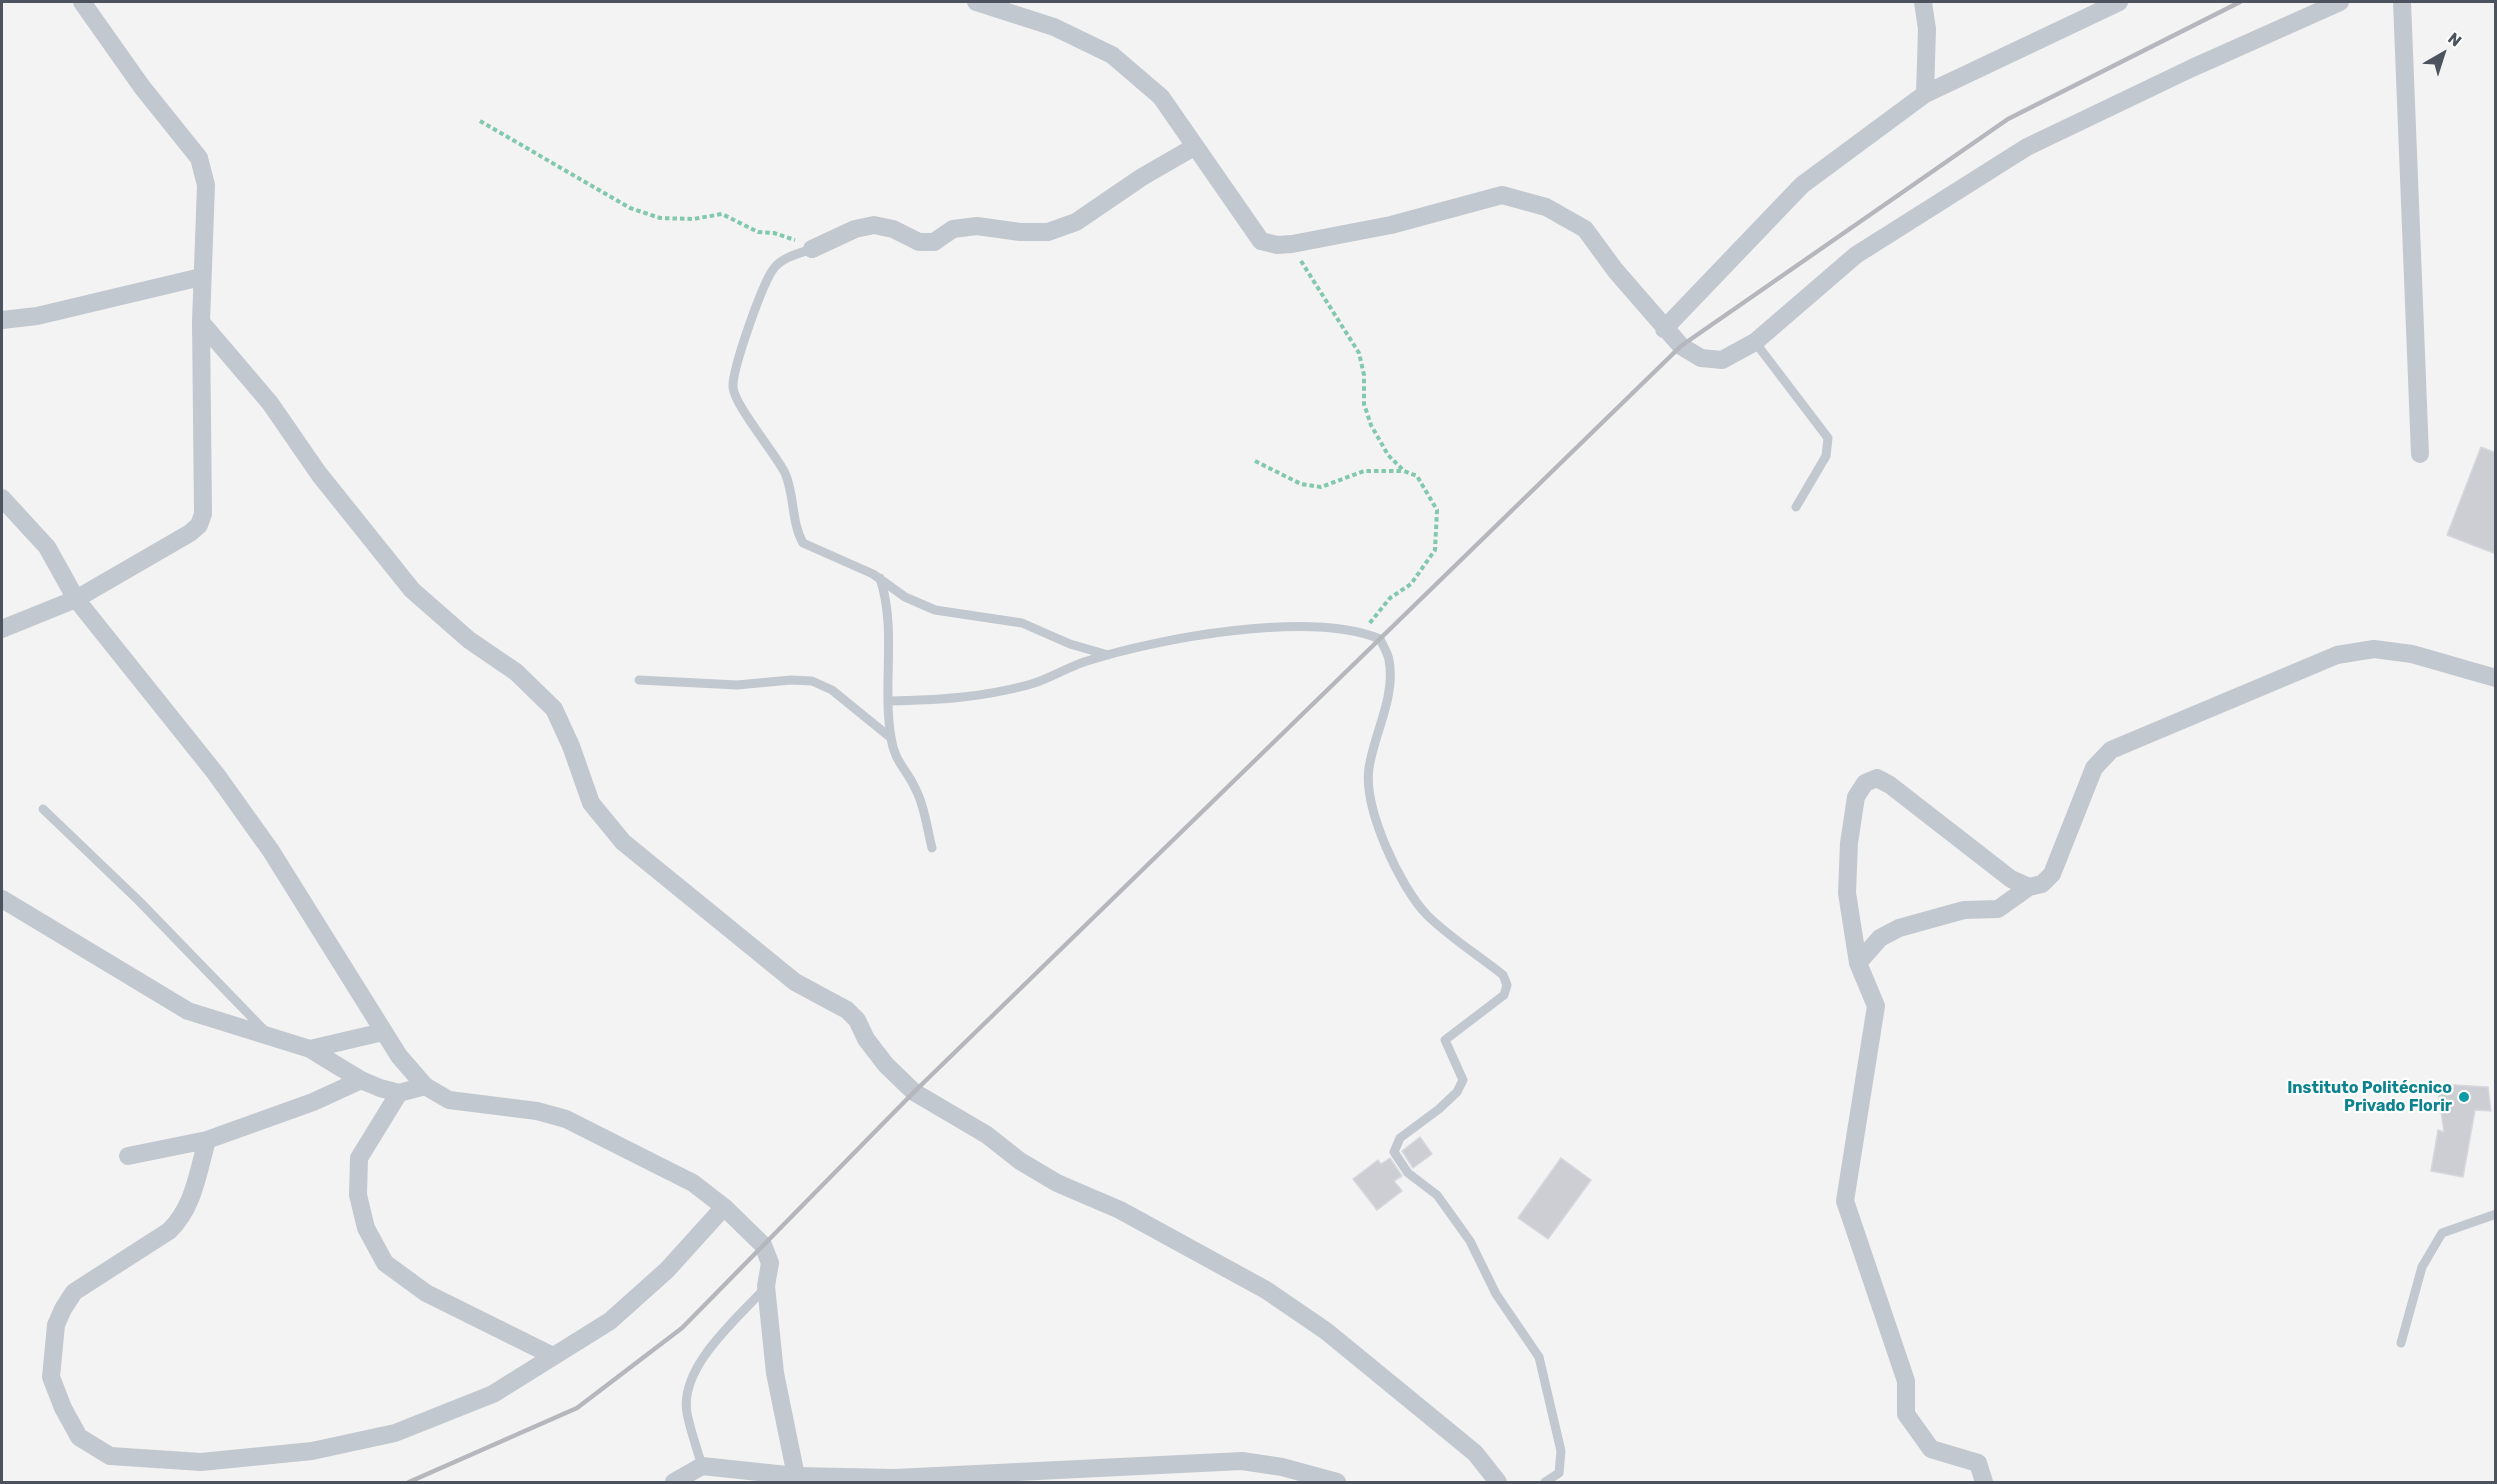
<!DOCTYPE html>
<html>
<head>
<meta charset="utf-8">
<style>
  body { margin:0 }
  #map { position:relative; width:2497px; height:1484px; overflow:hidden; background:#f4f3f3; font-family:Rubik,sans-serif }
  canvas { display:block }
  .frame { position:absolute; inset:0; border:3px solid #4c535e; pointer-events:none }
  .north { position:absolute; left:2413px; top:24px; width:60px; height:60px; -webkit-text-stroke:4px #fff; paint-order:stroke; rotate:39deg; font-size:16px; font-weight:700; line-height:24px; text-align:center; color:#4c535e }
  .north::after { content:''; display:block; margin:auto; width:21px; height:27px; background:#4c535e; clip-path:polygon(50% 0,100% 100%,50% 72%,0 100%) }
</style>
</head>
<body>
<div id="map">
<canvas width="2497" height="1484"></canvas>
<div class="frame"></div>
<div class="north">N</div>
</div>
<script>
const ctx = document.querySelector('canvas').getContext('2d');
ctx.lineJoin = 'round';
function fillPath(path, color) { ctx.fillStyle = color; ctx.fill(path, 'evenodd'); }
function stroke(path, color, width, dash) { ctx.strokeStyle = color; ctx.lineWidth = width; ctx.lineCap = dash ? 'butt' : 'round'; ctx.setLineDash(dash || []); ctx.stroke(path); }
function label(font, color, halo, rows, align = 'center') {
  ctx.font = font + ' Rubik,sans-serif'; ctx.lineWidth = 4.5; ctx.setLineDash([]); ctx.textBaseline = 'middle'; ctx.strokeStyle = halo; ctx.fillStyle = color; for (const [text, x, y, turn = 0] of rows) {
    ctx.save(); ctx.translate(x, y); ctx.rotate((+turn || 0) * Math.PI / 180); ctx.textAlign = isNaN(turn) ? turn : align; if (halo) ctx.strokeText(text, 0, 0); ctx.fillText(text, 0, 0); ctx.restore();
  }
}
const building = new Path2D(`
  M2481 447 2496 453V554L2447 535Z
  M2437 1084 2488 1087 2491 1111 2475 1110 2463 1177 2431 1171 2438 1130 2444 1132Z
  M1420 1137 1432 1154 1413 1168 1402 1151Z
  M1390 1158 1402 1176 1394 1181 1402 1191 1377 1210 1353 1179 1378 1160 1381 1164Z
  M1561 1158 1591 1180 1548 1239 1518 1218Z`);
fillPath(building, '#cdced4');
stroke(building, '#d7d8dd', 1.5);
stroke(new Path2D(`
  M480 121 630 208 660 218 693 219 722 214 758 232 774 233 795 240
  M1301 261 1359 353 1364 375V404L1371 425 1388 455 1404 471 1417 476 1437 510 1435 550 1411 584 1390 598 1369 624
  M1255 461 1301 484 1321 487 1364 471H1403`), '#81c8ad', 4, [4.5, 3]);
stroke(new Path2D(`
  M812 249C800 253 783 257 775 267 763 280 732 370 733 387 734 405 775 453 785 473 795 496 791 522 803 543L873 574 905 597 935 610 1022 623 1070 644 1108 655
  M1755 342 1828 438 1826 456 1796 507
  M880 578C897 630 882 684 891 737 894 762 907 769 916 790 925 807 927 829 932 848
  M639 680 737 685 791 680 812 681 832 690 891 738
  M888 701C938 700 979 698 1028 685 1048 680 1067 667 1087 661 1158 638 1311 610 1380 639 1383 646 1388 653 1389 660 1396 697 1374 733 1369 768 1363 808 1400 887 1427 915 1449 937 1478 955 1503 975L1507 985 1504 995 1445 1040 1463 1080 1457 1092 1439 1109 1400 1138 1394 1152 1408 1173 1437 1195 1470 1241 1496 1294 1539 1357 1561 1451 1559 1473 1545 1482
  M43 809 139 901 266 1032
  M2401 1343 2422 1267 2442 1233 2496 1214
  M702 1466C697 1448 690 1430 687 1413 679 1367 737 1319 765 1288`), '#c2c8cf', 9);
stroke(new Path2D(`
  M976 2 1054 27 1112 55 1161 97 1261 241 1277 245 1292 244 1391 225 1502 195 1546 207 1585 229 1615 270 1681 346 1701 358 1722 360 1755 342 1856 255 2027 147 2192 68 2340 2
  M1923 2 1927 29 1925 94
  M2402 2 2420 454
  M812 249 855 229 874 225 893 229 919 242H934L953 229 977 226 1020 232H1048L1076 222 1142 177 1194 147
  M2 320 37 316 201 277
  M201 322 270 403 319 474 412 590 469 640 516 672 554 709 571 746 591 803 623 842 795 982 847 1010 857 1020 866 1039 886 1065 914 1092 987 1135 1020 1161 1057 1183 1120 1210 1266 1290 1326 1331 1475 1453 1498 1482
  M1664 329 1802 185 1925 94 2119 2
  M2 498 47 547 76 599 216 774 271 851 399 1056 425 1086 449 1100 537 1111 566 1119 693 1183 724 1207 763 1245 770 1263 766 1286 775 1373 796 1476
  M2 629 76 599 190 533 199 525 203 514 201 322 206 185 199 158 142 87 82 2
  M2 899 188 1011 310 1049 361 1080 380 1088 399 1093 425 1086
  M1858 963 1880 938 1899 928 1964 910 1998 909 2029 887 2042 884 2052 874 2094 768 2111 750 2337 655 2374 649 2412 654 2496 678
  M310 1049 383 1032
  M399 1093 359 1158 358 1195 366 1228 385 1263 426 1293 553 1356
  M207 1140C198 1172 194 1207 169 1231L74 1292 63 1309 56 1325 51 1377 63 1408 79 1437 110 1456 201 1462 312 1451 395 1433 493 1394 610 1321 667 1270 724 1207
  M128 1156 207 1140 313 1102 361 1080
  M674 1482 702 1466 796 1476 895 1478 1242 1461 1282 1467 1337 1482
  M1984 1482 1978 1463 1931 1449 1906 1414V1381L1845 1201 1876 1006 1858 963 1847 893 1849 843 1856 797 1865 783 1877 778 1890 785 2011 879 2029 887`), '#c2c8cf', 18);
stroke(new Path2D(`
  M409 1482 577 1408 682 1328 914 1092 1681 346 2008 119 2240 2`), '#b5b7bc', 4.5);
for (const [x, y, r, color] of [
  [2464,1097,6,"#0f9aa8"]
]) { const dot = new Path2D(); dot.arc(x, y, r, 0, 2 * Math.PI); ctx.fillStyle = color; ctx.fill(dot); stroke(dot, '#fff', 2); }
label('bold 16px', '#0d838f', '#fff', [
  ["Instituto Politécnico",2452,1088],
  ["Privado Florir",2452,1106]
], 'right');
</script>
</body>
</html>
